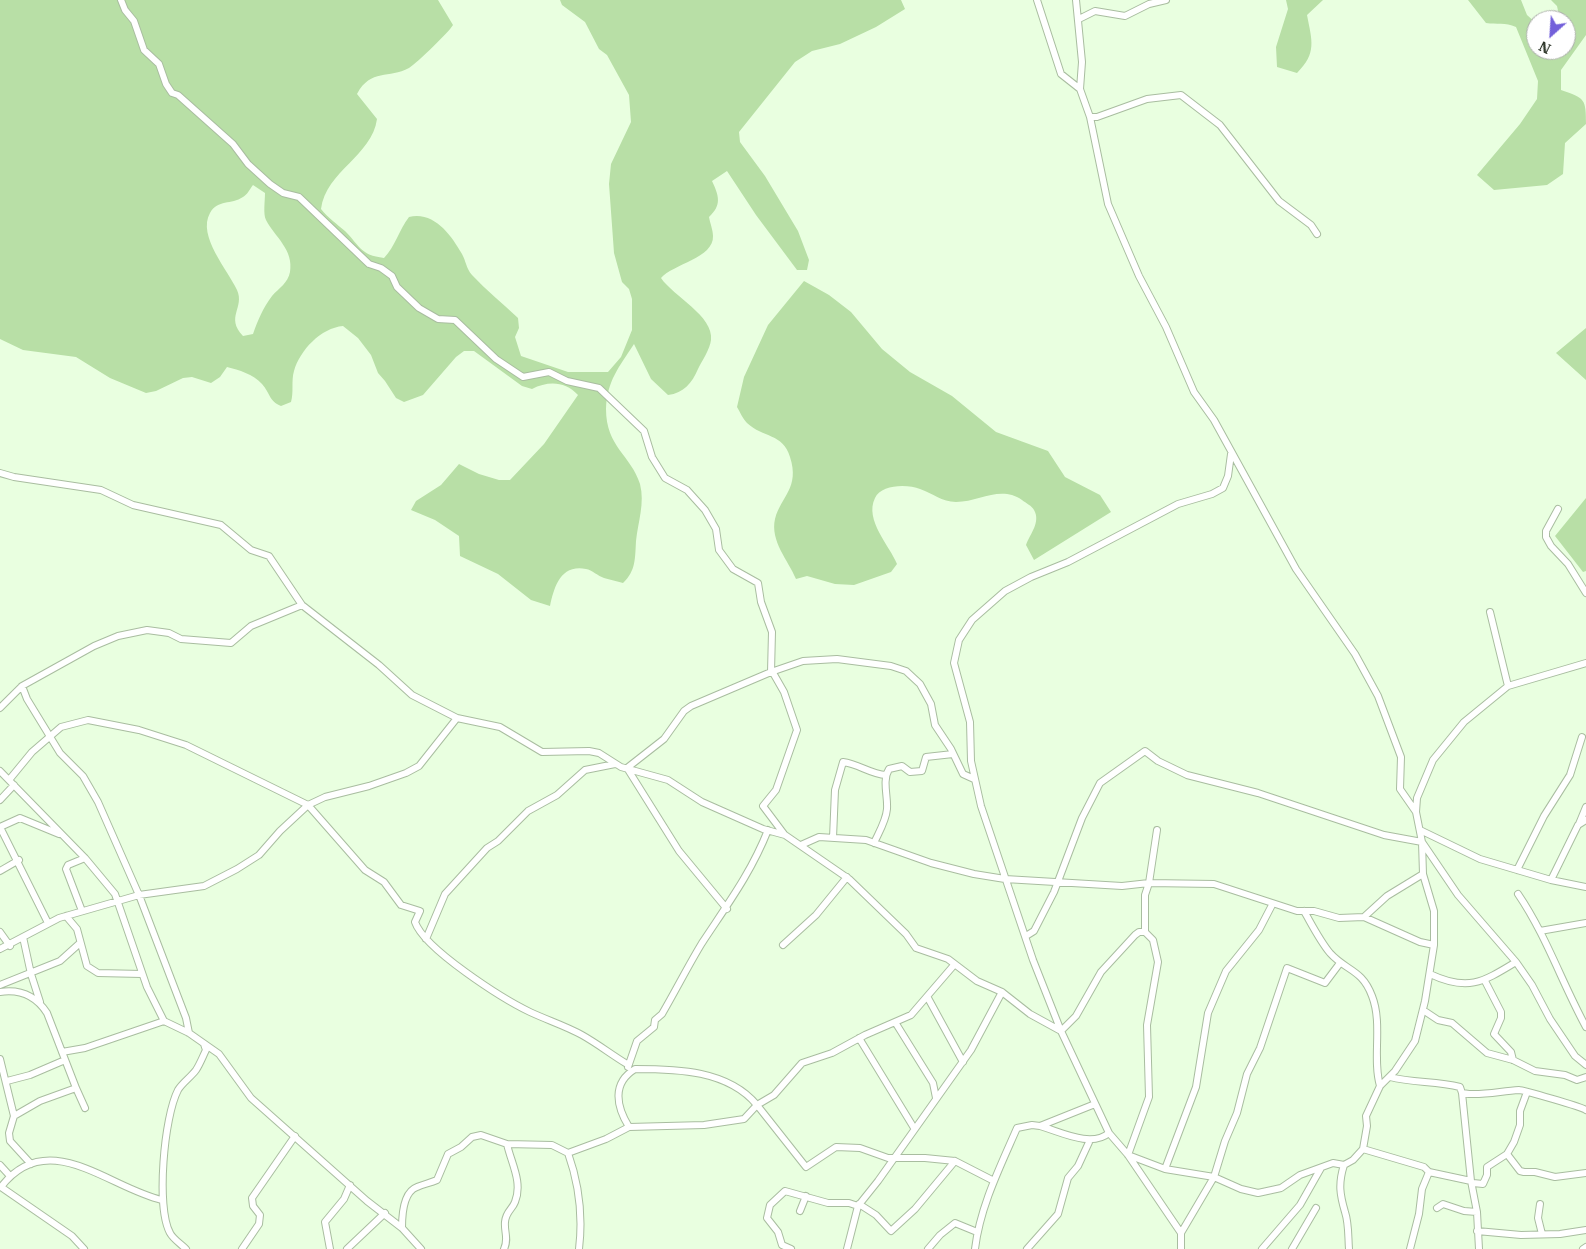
<!DOCTYPE html>
<html>
<head>
<meta charset="utf-8">
<style>
  body { margin:0 }
  #map { position:relative; width:1586px; height:1249px; overflow:hidden; background:#e9ffe0; font-family:"IBM Plex Serif",serif }
  canvas { display:block }
  .north { position:absolute; left:1526px; top:10px; width:50px; height:50px; box-sizing:border-box; background:#fff; border:1px solid #abaea9; border-radius:50%; rotate:206deg; font-size:14px; font-weight:700; line-height:20px; text-align:center; color:#2d3529 }
  .north::after { content:''; display:block; margin:auto; width:18px; height:22px; background:#7360da; clip-path:polygon(50% 0,100% 100%,50% 72%,0 100%) }
</style>
</head>
<body>
<div id="map">
<canvas width="1586" height="1249"></canvas>
<div class="north">N</div>
</div>
<script>
const ctx = document.querySelector('canvas').getContext('2d');
ctx.lineJoin = 'round';
function fillPath(path, color) { ctx.fillStyle = color; ctx.fill(path, 'evenodd'); }
function stroke(path, color, width, dash) { ctx.strokeStyle = color; ctx.lineWidth = width; ctx.lineCap = dash ? 'butt' : 'round'; ctx.setLineDash(dash || []); ctx.stroke(path); }
fillPath(new Path2D(`
  M0 0H438L453 25C449 32 417 63 409 68 389 79 371 68 357 94L377 119C372 156 326 171 321 209 328 218 337 224 345 231 360 246 360 255 384 258 395 247 399 230 409 217 434 211 451 235 462 254 466 261 466 268 472 275 486 290 502 303 518 318L519 328 515 337 521 356 568 372H608L621 357 632 330V299L629 289 622 282 614 253 609 184 611 164 631 122 629 95 607 55 599 49 585 22 562 5 560 0H901L905 9 876 27 840 44 812 51 795 62 739 132 740 142 765 176 798 231 809 260 807 270H797L756 215 727 171 712 181C719 196 722 205 709 217 710 223 713 230 713 236 714 258 673 264 661 278 673 296 714 316 711 340 710 349 702 361 698 369 692 383 684 393 668 395L651 379 634 344C619 367 607 381 606 409 606 447 631 455 640 484 645 503 638 522 636 541 635 558 636 571 623 583 617 581 610 580 604 578 598 576 592 570 586 569 560 564 554 588 550 606L531 600 498 574 460 556 459 536 435 520 411 510 416 501 441 485 459 464 479 474 499 480H510L544 444 578 395C565 381 548 381 532 389L522 386 474 351H464L456 357 423 395 404 402 396 398 385 381 378 373 371 355 358 338 343 326C321 328 300 350 294 371 291 381 294 392 291 402L281 406C269 401 270 393 262 384 253 374 239 370 227 367L220 377 211 383 192 377 183 378 156 391 146 393 110 378 76 357 23 350 0 339ZM253 185 265 193C265 201 263 214 266 220 275 237 294 250 290 272 288 283 279 288 272 296 263 308 258 320 253 334L243 336C225 317 245 308 237 290 228 270 197 236 210 213 218 199 231 205 243 197 247 195 250 189 253 185Z
  M1286 0H1323L1307 15C1312 41 1317 53 1297 73L1277 67 1276 47 1288 9Z
  M1468 0H1521L1527 15 1536 23V50H1566V20H1560L1557 6 1551 0H1586V35L1561 70V90C1585 98 1586 99 1586 124L1565 143 1563 174 1547 185 1494 190 1477 175 1520 124 1537 99 1538 81 1516 27C1505 22 1497 25 1486 23Z
  M804 281 829 295 851 312 882 349 910 372 952 396 996 432 1048 451 1065 477 1100 495 1111 512 1034 560 1026 545C1030 534 1041 522 1034 510 1032 506 1026 503 1022 500 1000 485 980 502 956 502 942 502 932 493 920 489 908 484 881 484 875 498 864 520 890 546 897 564L891 572 854 585 835 584 807 576 796 579C788 560 770 541 775 519 781 496 800 488 790 457 783 433 763 438 747 423 743 419 740 412 737 407L744 377 768 325Z
  M1586 328V380L1556 353Z
  M1586 498V571L1583 572 1555 536Z`), '#b8dfa6');
const minor = new Path2D(`
  M121 0 125 10 134 21 144 50 159 64 166 84 172 93 178 95 233 144 248 164 270 184 283 193 299 197 369 264 381 268 392 276 397 287 419 308 438 319 455 320 496 359 523 377 549 372 567 381 599 388 644 431 652 457 665 478 687 490 705 510 716 529 719 550 733 569 758 583 761 602 772 632 771 672
  M1037 0 1061 74 1080 89
  M1076 0 1082 62 1080 89 1090 117 1108 204 1139 276 1166 327 1194 392 1214 420 1296 569 1355 654 1378 696 1401 757 1400 789 1416 812 1422 842 1423 874 1434 911V945L1425 1001 1415 1041 1395 1071 1380 1086 1366 1116 1367 1126 1363 1149 1353 1160 1344 1165 1333 1163 1300 1175 1281 1188 1258 1193 1241 1189 1214 1177 1165 1169 1128 1155 1149 1097 1147 1025 1158 962 1153 940 1145 932V895L1149 883 1157 830
  M1079 19 1095 11 1125 16 1149 4 1166 0
  M1090 117H1097L1147 99 1181 95 1220 125 1279 201 1311 225 1317 234
  M0 473 14 477 101 490 133 505 221 525 251 550 269 556 302 605 379 665 412 695 457 718 500 727 542 752 589 751 599 753 621 767 668 780 702 802 763 829 785 835 849 879 906 934 916 948 948 959 977 981 1002 992 1030 1014 1061 1031
  M1558 509 1546 531V537L1551 546 1568 564 1586 593
  M1490 612 1508 686
  M772 671 784 692 797 730 776 790 763 806 784 834
  M22 686 27 699 60 753 83 776 98 802 139 895 186 1018 189 1033
  M0 708 22 686 94 646 118 636 147 630 169 633 181 639 231 643 251 626 302 605
  M0 771 85 858 115 894 147 987 164 1021 189 1033 219 1054 251 1098 367 1201 402 1228 421 1249
  M9 780 32 752 61 727 88 720 139 730 186 745 308 805 365 870 384 882 401 905 420 911 415 922C424 949 503 999 530 1012 547 1020 566 1026 582 1035 598 1044 612 1055 627 1064
  M0 800 14 785
  M1416 812 1417 798 1433 760 1464 722 1508 686 1586 663
  M1579 824 1586 807
  M0 827 48 923
  M0 827 20 818 59 834
  M1420 830 1480 859 1551 880 1586 887
  M833 838 835 790 843 762C859 764 870 774 886 775
  M874 843C879 832 886 821 887 809 888 796 882 781 889 769L902 766 910 772 922 771 926 757 953 754
  M801 845 819 837 866 840 931 863 974 874 1005 879 1122 886 1149 883 1214 884 1297 911H1314L1339 918 1364 917 1420 942 1434 945
  M1517 870 1544 816 1570 775 1582 737
  M0 871 19 860
  M1551 880 1578 825 1586 820
  M1518 894C1546 935 1562 983 1586 1027
  M727 909 679 851 627 768 664 739 684 711 691 706 771 672 803 661 837 659 891 666 906 671 920 684 931 704 935 725 951 749 963 774 974 779
  M82 911 66 869 68 865 85 858
  M1304 911C1312 925 1320 941 1330 953 1346 971 1362 969 1372 996 1383 1024 1372 1058 1380 1086
  M66 916 77 929 87 966 98 973 142 974
  M1364 917 1387 896 1423 874
  M1540 931 1586 923
  M0 932 10 946
  M1026 936 1034 931 1054 892 1082 818 1100 783 1145 751 1158 761 1187 775 1258 793 1384 835 1422 842 1458 895 1516 962 1532 985 1550 1019 1575 1056 1586 1065
  M23 937 31 974 40 1002
  M426 939 445 894 487 848 498 841 528 811 557 795 585 770 615 764
  M783 945 816 915 847 877
  M0 949 59 918 139 895 204 886 237 869 259 855 280 831 308 805 325 797 369 786 406 773 419 766 457 718
  M1430 974C1468 992 1483 982 1516 962
  M1485 981 1501 1012V1018L1494 1034 1511 1052 1513 1060
  M0 985 60 961 80 943
  M0 992C20 989 36 996 47 1013L76 1088
  M928 998 963 1062
  M1423 1010 1438 1020 1452 1023 1487 1053 1513 1060 1535 1071 1565 1075 1577 1080 1586 1077
  M895 1022 933 1083 936 1098
  M1061 1031 1076 1016 1101 972 1135 935 1139 932H1145
  M859 1038 914 1128
  M62 1052 85 1048 164 1021
  M0 1059 14 1116 9 1133 10 1141 31 1164
  M628 1067 637 1041 654 1027 655 1020 662 1014C676 990 688 966 702 943 727 905 751 873 768 830
  M1390 1077C1413 1083 1436 1081 1460 1087L1462 1093 1469 1094C1486 1095 1502 1091 1519 1090 1523 1090 1582 1107 1586 1110
  M7 1081 30 1075 65 1060
  M1462 1093 1471 1181 1477 1212 1479 1249
  M14 1116 40 1101 76 1088 85 1108
  M1040 1126C1061 1132 1091 1148 1109 1133
  M629 1127 704 1125 744 1119 757 1105 806 1167 836 1147 860 1148 888 1158H925L955 1161 994 1181
  M1363 1149 1424 1167 1429 1172 1471 1181
  M1507 1154 1520 1171 1524 1172H1535L1555 1177 1586 1173
  M0 1165 10 1176
  M1344 1165C1338 1184 1340 1195 1345 1212 1349 1224 1348 1237 1349 1249
  M1165 1169 1196 1087 1208 1013 1226 971 1259 930 1272 905
  M1473 1183 1483 1184 1487 1175V1167L1507 1154 1514 1142 1520 1125V1111L1527 1092
  M859 1204 876 1215 891 1231 915 1209 955 1161
  M1540 1204 1538 1218 1542 1234
  M1437 1208 1443 1204 1464 1211 1477 1212
  M800 1211 806 1196
  M402 1228C402 1215 403 1192 417 1187 424 1184 430 1183 437 1180L448 1154 461 1147 472 1137 481 1135 507 1144 552 1145 568 1153
  M1477 1231 1521 1235 1560 1234 1586 1230
  M1181 1233 1214 1177 1225 1141 1237 1113 1247 1074 1260 1048 1287 968 1325 983 1340 963
  M84 1249 72 1236 1 1187C48 1126 109 1188 162 1200
  M186 1249C181 1244 173 1239 170 1233 156 1207 164 1117 178 1090 182 1083 191 1077 196 1070 200 1064 203 1056 206 1050L204 1044
  M242 1249 259 1224 260 1215 253 1206 252 1198 295 1136
  M330 1249 325 1222 344 1199 350 1185
  M347 1249 385 1213
  M504 1249C509 1239 504 1232 505 1222 506 1211 512 1210 515 1202 523 1182 511 1163 507 1144
  M579 1249C583 1216 579 1184 568 1153L606 1139 629 1127C616 1106 612 1083 635 1069 677 1069 728 1070 757 1105L774 1095 802 1063 832 1053 865 1035 911 1015 954 965
  M791 1249 782 1245 778 1232 767 1218 770 1205 785 1191 828 1203H849L858 1206
  M847 1249 858 1206 878 1181 971 1050 1002 992
  M928 1249 940 1235 955 1223 977 1232
  M975 1249C980 1207 1000 1167 1017 1128L1032 1125 1040 1126 1095 1104
  M1027 1249 1058 1214 1068 1178 1078 1166 1090 1140
  M1181 1249V1233L1128 1155 1109 1133 1061 1031 1033 960 981 806 971 761 970 722 954 663 959 640 972 620 1005 591 1031 577 1068 562 1178 504 1212 494 1223 488 1228 476 1231 454
  M1262 1249 1300 1205 1321 1168
  M1292 1249 1316 1208
  M1410 1249 1419 1214 1422 1189 1429 1172
  M1583 1249 1586 1247`);
stroke(minor, '#a9bda0', 8);
stroke(minor, '#fff', 6);
</script>
</body>
</html>
